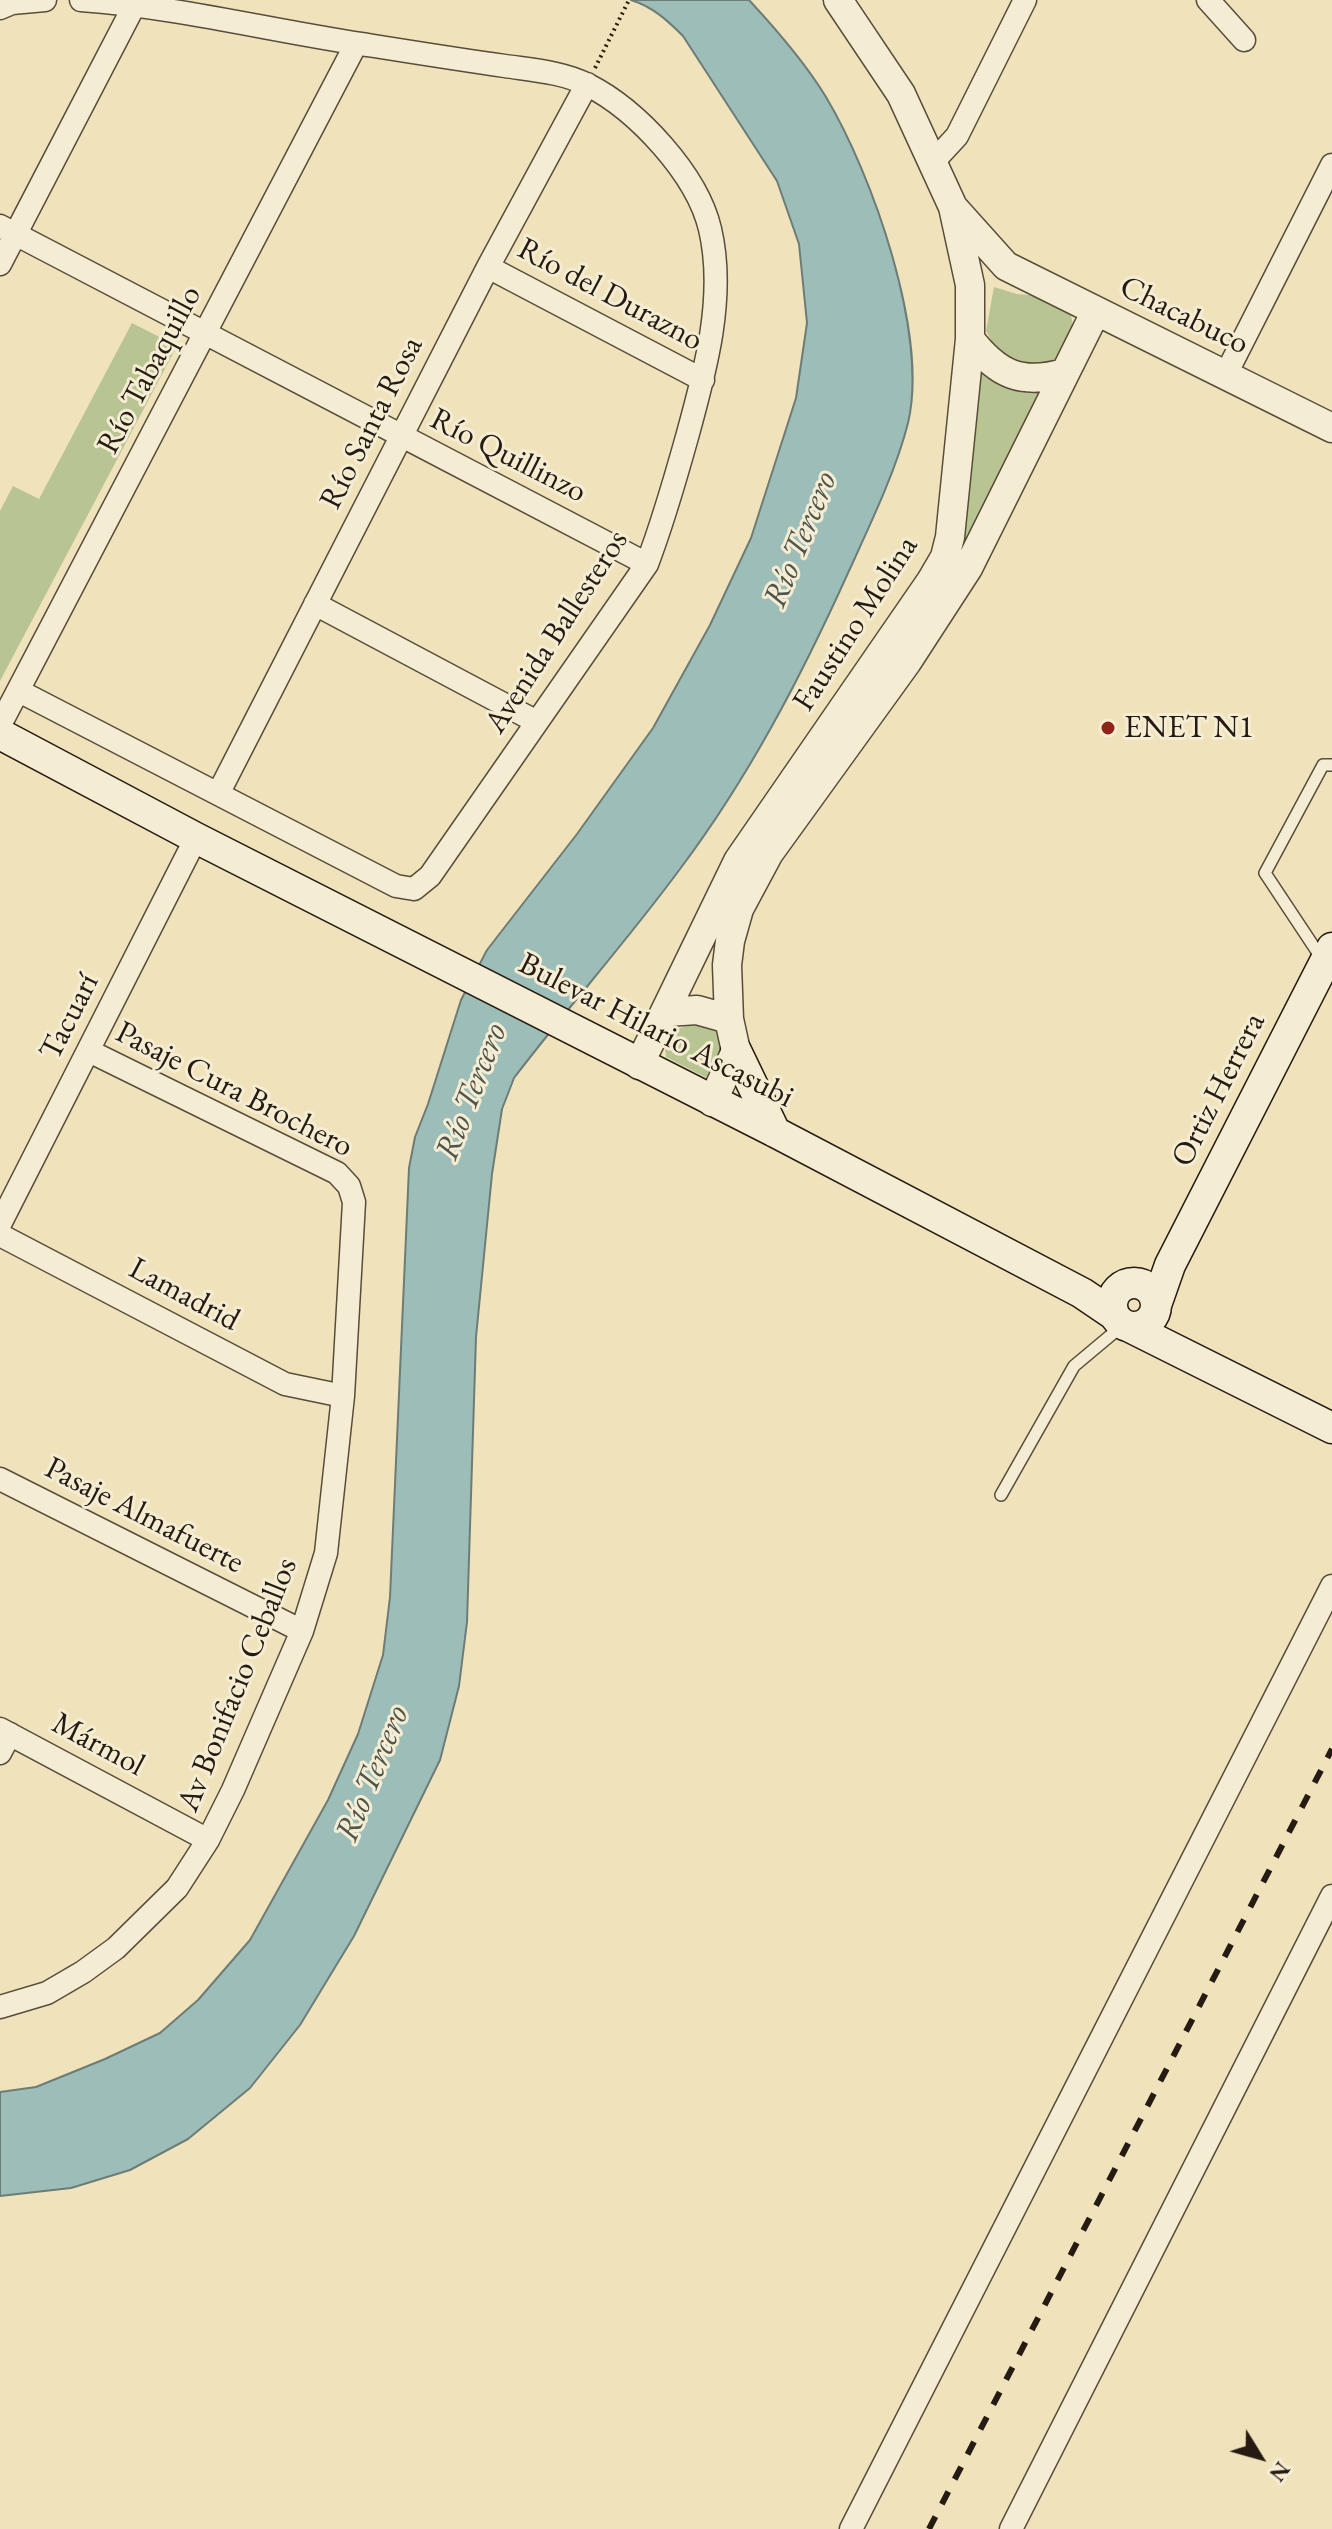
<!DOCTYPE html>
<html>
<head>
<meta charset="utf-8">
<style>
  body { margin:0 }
  #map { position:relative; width:1332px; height:2529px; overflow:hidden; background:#f0e3bc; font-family:"EB Garamond",serif }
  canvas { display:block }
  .north { position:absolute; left:1220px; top:2417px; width:80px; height:80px; -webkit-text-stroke:6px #f5edd3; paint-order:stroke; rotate:127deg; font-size:22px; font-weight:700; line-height:32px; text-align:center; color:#251b12 }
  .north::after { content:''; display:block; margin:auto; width:28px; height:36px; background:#251b12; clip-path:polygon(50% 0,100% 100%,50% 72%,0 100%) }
</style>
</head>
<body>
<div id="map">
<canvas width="1332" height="2529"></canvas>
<div class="north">N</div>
</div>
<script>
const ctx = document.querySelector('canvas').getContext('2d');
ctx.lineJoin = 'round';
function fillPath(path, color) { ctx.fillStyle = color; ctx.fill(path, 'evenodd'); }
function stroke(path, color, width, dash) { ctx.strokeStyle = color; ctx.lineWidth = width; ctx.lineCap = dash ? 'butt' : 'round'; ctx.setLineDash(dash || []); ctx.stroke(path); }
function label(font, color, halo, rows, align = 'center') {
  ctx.font = font + ' "EB Garamond",serif'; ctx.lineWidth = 6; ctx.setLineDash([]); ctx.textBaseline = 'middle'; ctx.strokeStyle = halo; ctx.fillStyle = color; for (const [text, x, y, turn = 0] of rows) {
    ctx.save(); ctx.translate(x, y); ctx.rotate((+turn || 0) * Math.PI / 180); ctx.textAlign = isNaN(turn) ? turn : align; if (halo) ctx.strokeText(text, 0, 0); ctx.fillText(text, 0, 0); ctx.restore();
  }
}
fillPath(new Path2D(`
  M994 287 1017 294 1039 296 1071 314 1074 333 1058 358 1039 365 1014 364 996 348 986 331Z
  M132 323 177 346 0 681V511L13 486 39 499Z
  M982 369 1011 387 1044 393 967 545 960 541Z
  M700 1022 718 1030 726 1047 711 1080 666 1057 665 1047 677 1029Z`), '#b8c491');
const water = new Path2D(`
  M631 0H749C775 28 806 64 826 97 872 174 929 334 908 423 896 471 869 527 848 573 801 677 749 777 680 869 627 941 568 1007 514 1078L502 1109 492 1174 476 1337 467 1622 459 1686 440 1760 354 1936 300 2025 250 2088 188 2139 130 2170 71 2188 0 2196V2092L36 2087 105 2059 160 2033 198 2000 250 1940 328 1800 358 1734 383 1655 390 1597 409 1168 415 1137 428 1104 461 1000 487 950 577 834 653 728 710 625 751 538 796 398 807 323 799 244 777 181 683 36C667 20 653 7 631 0Z`);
fillPath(water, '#9dbdb9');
stroke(water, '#6d7c76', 2);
const service = new Path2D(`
  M1322 959 1265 873 1323 765H1332
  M1001 1495 1074 1366 1123 1325`);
const minor = new Path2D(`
  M1208 0 1244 40
  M0 8 12 3 45 0
  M932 163 957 136 1025 0
  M0 226C216 337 431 452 647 564
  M0 264 135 4
  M488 267 703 380
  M1226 374 1332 165
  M315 604 537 722
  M19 691 396 886 414 889 430 876 647 564C663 522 675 480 687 437 705 372 726 297 710 229 697 174 637 110 588 85 563 72 532 70 505 66 462 60 418 53 374 46 276 32 180 7 81 0
  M0 725 356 44
  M218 794 488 267 587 84
  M0 1224 196 838
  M0 1235 285 1384 343 1396
  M0 1479 302 1631
  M0 1729 208 1840
  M0 1753 10 1734
  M0 2007 47 1993 83 1972 116 1948 177 1888 208 1840 233 1790 302 1631 326 1553 343 1396 354 1202 349 1186 337 1173 89 1051
  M851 2529 1332 1586
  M1011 2529 1332 1896`);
const tertiary = new Path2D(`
  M953 207 1006 266 1332 428
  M970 339C998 375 1021 385 1065 373
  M667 1012 697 1010 729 1019
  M639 1065 738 861 931 581 945 557 950 537 970 339V285L953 207 901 94 838 0
  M712 1102 736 1051 729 1019 727 965 730 941 739 909 769 853 907 662 968 568 1096 311`);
const secondary = new Path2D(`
  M0 734 196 838 775 1132 1082 1293 1113 1314
  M736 1051 775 1132
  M1112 1305a22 22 0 1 1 44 0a22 22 0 1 1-44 0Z
  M1156 1305 1170 1265 1332 948
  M1130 1327 1332 1428`);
stroke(service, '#584d3c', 14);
stroke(minor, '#584d3c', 25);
stroke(tertiary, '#584d3c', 31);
stroke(secondary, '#251b12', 33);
stroke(new Path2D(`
  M595 68 629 0`), '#251b12', 4, [2, 4]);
stroke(service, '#f5edd3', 11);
stroke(minor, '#f5edd3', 22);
stroke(tertiary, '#f5edd3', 28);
stroke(secondary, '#f5edd3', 30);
stroke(new Path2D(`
  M929 2529 1332 1749`), '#251b12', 6, [14, 14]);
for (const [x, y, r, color] of [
  [1108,728,8,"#8f2418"]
]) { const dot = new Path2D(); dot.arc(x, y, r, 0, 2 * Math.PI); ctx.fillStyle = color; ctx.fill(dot); stroke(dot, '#f5edd3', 3); }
label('32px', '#251b12', '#f5edd3', [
  ["Río del Durazno",610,295,28],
  ["Chacabuco",1184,316,26],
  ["Río Tabaquillo",150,370,-62],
  ["Río Santa Rosa",372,423,-63],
  ["Río Quillinzo",508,456,27],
  ["Faustino Molina",856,624,-57],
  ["Avenida Ballesteros",557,632,-57],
  ["Tacuarí",70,1017,-63],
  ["Bulevar Hilario Ascasubi",656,1031,27],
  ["Pasaje Cura Brochero",234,1090,27],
  ["Ortiz Herrera",1219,1090,-63],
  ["Lamadrid",184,1295,28],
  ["Pasaje Almafuerte",144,1516,27],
  ["Av Bonifacio Ceballos",238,1685,-68],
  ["Mármol",98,1745,28]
]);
label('32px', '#251b12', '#f5edd3', [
  ["ENET N1",1124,728]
], 'left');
label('italic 34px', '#4f544c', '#f5edd3', [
  ["Río Tercero",801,540,-68],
  ["Río Tercero",472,1092,-69],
  ["Río Tercero",373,1774,-68]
]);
</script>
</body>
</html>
